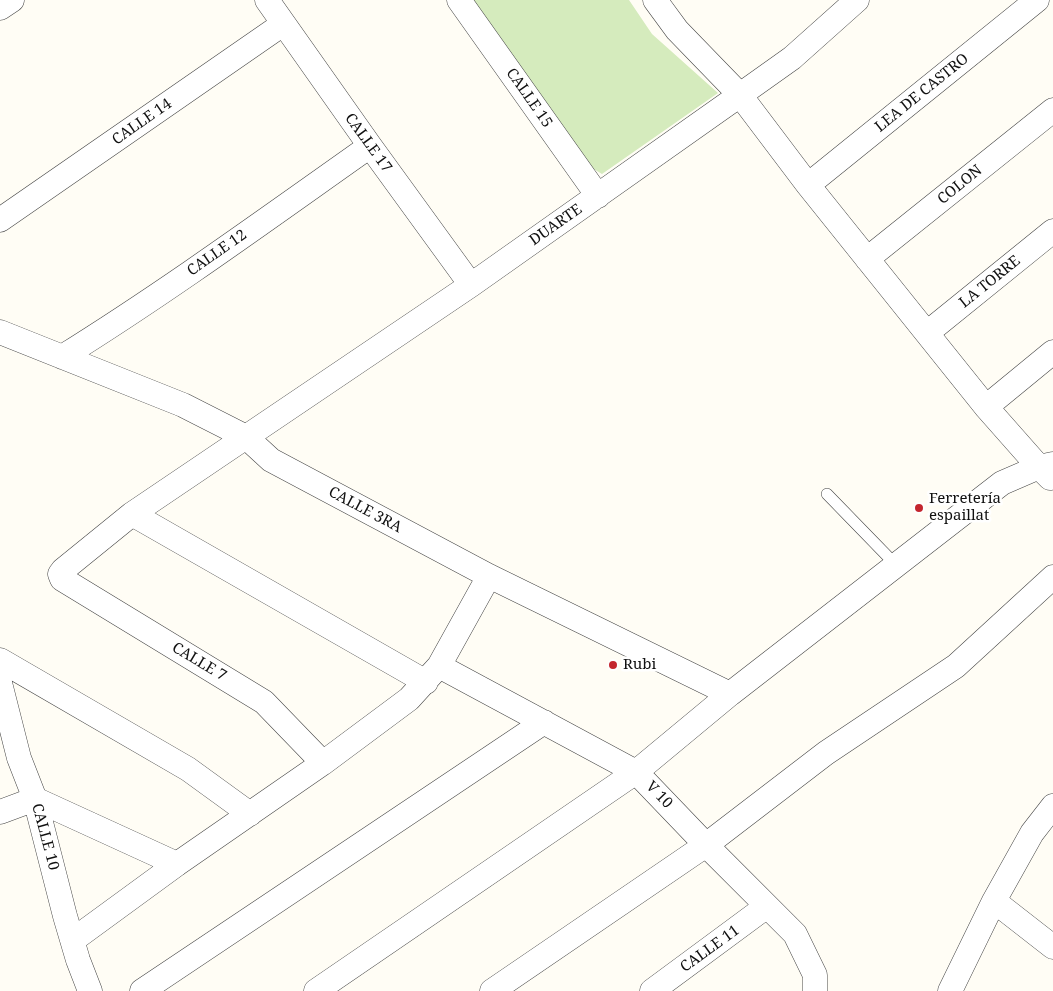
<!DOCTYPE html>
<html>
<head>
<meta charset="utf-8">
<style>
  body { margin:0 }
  canvas { display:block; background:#fffdf5 }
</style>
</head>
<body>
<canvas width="1053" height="991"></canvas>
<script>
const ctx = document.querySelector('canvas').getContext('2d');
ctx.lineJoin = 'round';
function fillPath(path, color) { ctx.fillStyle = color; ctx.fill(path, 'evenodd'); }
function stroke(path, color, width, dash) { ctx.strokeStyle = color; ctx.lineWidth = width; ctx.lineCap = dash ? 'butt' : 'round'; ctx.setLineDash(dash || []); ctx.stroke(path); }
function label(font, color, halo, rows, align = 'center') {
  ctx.font = font + ' "Noto Serif",serif'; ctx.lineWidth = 5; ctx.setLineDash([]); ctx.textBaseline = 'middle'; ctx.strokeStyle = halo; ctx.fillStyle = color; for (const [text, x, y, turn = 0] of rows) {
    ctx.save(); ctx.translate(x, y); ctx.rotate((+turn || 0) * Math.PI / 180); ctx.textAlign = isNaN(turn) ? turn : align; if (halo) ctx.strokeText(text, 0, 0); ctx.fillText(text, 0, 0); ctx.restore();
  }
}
fillPath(new Path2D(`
  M459 0H629L652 34 718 93 602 174 567 153Z`), '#d5ebbd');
const service = new Path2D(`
  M827 494 896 565`);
const minor = new Path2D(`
  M267 0 370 146 471 285
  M459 0 598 196
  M655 0 677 30 740 95 808 185 986 407 1039 467 1050 478
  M0 8 12 0
  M808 185 1037 0
  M0 220 283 24
  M867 259 1053 110
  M0 332 183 405 246 437 271 460 489 576 730 694
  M927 333 1053 231
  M62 357C168 291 268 218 370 146
  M986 407 1053 352
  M132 514 426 682
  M0 660 188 769 250 814
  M439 666 636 772 706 845 795 934 815 975V991
  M0 683 19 758 35 799 65 916 78 960 90 991
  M323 763 264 702 62 579 60 574 63 570 132 514 471 285 740 95 792 58 857 0
  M0 812 35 799 177 864
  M994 901 1053 947
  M73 940 177 864 323 763 409 699 439 666 489 576
  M142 991 544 722
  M316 991 636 772 730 694 1002 483 1039 467 1053 464
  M492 991 706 845 826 753 956 666 1053 577
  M652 991 767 906
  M950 991 994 901 1032 833 1053 806`);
stroke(service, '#444', 12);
stroke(minor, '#444', 25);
stroke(service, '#fff', 11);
stroke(minor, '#fff', 24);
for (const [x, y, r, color] of [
  [919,508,5,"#c4262e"],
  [613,665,5,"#c4262e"]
]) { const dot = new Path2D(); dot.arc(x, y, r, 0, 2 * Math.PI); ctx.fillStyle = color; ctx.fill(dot); stroke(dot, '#fff', 2); }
label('15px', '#111', '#fff', [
  ["LEA DE CASTRO",922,93,-39],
  ["CALLE 15",529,98,55],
  ["CALLE 14",142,122,-35],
  ["CALLE 17",368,143,54],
  ["COLON",960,185,-39],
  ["DUARTE",556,225,-35],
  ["CALLE 12",217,253,-35],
  ["LA TORRE",990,282,-39],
  ["CALLE 3RA",365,510,28],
  ["CALLE 7",199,662,31],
  ["V 10",659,795,46],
  ["CALLE 10",45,837,75],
  ["CALLE 11",710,949,-36]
]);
label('15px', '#111', '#fff', [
  ["Ferretería",929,499],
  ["espaillat",929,516],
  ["Rubi",623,665]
], 'left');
</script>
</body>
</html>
